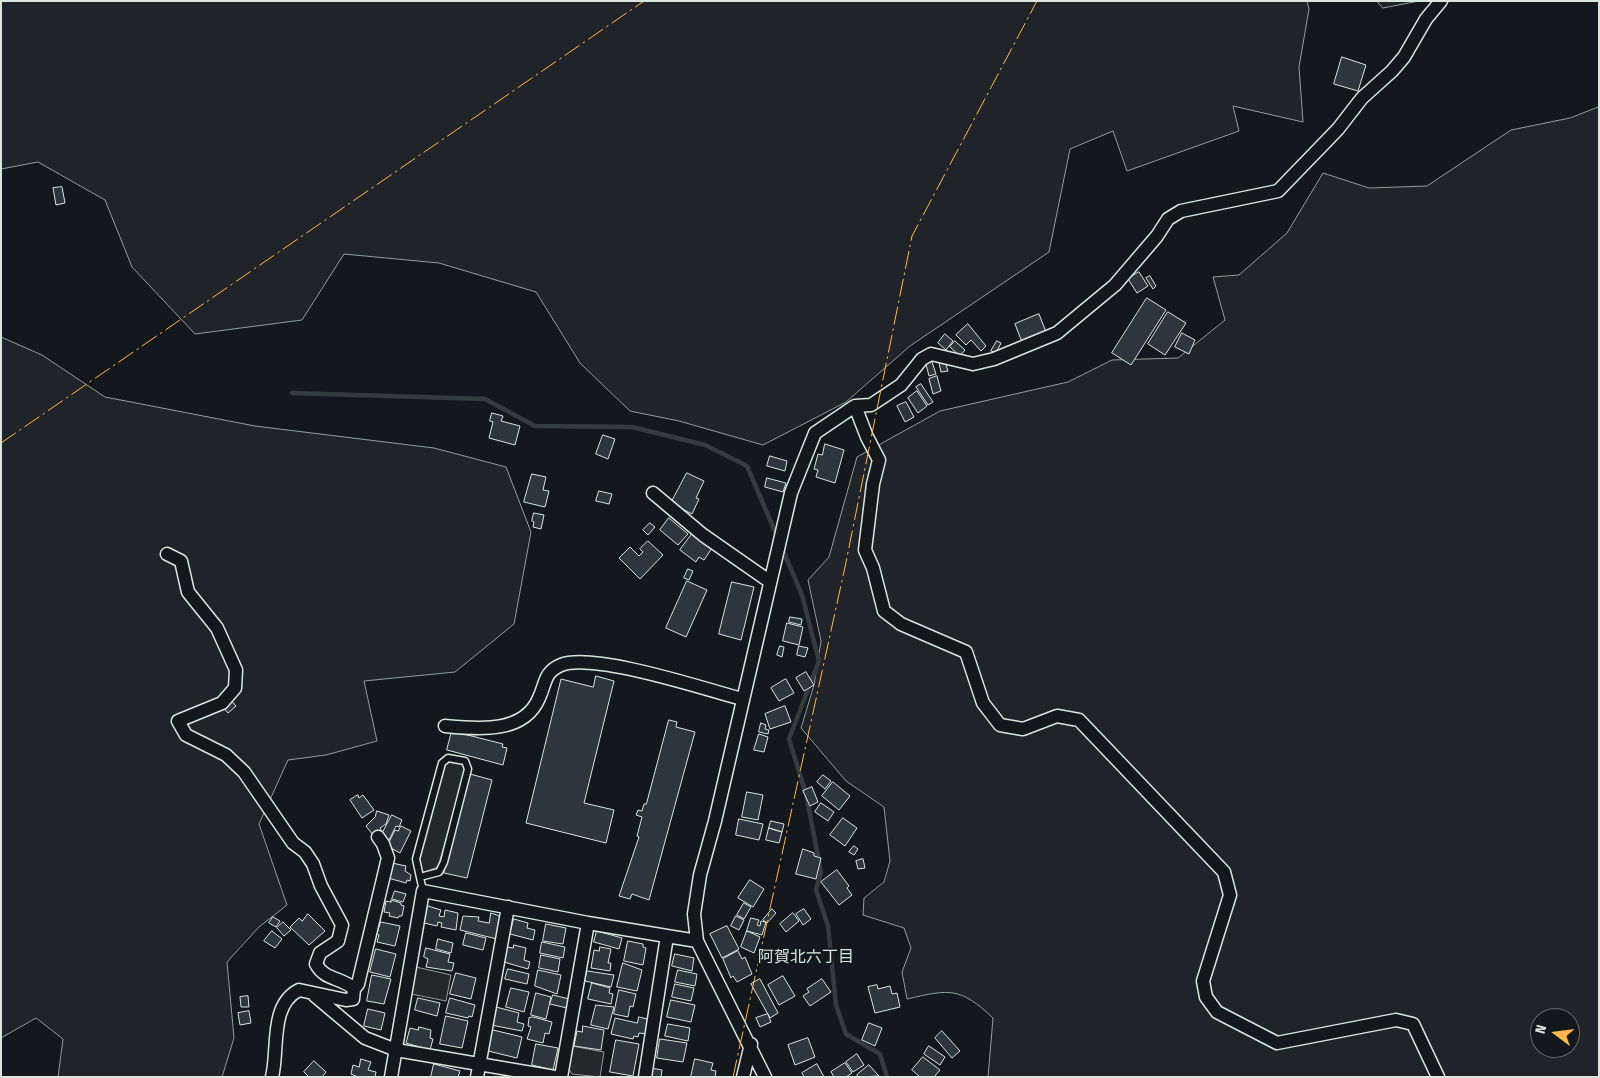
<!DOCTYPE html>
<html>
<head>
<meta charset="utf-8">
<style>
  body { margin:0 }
  #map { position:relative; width:1600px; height:1078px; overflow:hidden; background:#14181c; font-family:"Fira Sans Condensed",sans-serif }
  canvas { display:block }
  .frame { position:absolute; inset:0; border:2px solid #d8e6dc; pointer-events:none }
  .north { position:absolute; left:1530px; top:1008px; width:50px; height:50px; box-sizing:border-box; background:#14181c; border:1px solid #626a69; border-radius:50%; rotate:285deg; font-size:14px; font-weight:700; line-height:20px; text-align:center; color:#d8e6dc }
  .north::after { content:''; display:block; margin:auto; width:18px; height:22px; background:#ffb74d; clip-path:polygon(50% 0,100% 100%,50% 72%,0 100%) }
</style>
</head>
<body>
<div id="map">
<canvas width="1600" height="1078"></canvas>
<div class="frame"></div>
<div class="north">N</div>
</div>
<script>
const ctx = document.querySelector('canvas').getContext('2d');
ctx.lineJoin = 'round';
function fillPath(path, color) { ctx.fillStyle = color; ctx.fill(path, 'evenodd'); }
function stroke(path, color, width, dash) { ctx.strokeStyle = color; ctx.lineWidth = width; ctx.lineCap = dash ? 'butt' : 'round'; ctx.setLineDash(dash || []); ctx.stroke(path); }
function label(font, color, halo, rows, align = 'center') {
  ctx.font = font + ' "Fira Sans Condensed","Noto Sans JP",sans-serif'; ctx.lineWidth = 4; ctx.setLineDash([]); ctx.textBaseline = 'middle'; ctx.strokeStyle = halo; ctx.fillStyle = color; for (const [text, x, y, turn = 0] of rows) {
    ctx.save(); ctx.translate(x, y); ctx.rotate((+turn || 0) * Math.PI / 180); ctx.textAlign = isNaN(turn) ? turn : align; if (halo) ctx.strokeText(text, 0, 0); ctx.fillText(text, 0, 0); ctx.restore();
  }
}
const green = new Path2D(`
  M1 1H1307L1309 9 1299 67 1303 122 1233 106 1239 131 1127 171 1113 131 1070 149 1049 252 910 346 846 402 763 445 679 421 630 411 580 363 536 292 439 263 344 254 302 320 195 334 132 267 105 200 38 162 1 169Z
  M1377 1H1419L1383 8Z
  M1599 107V1077H988L993 1018C960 987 950 989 907 999L902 972 911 948 904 928 863 915 864 898 884 882 890 861 884 807 846 781 801 728 814 685 821 641 808 580 829 557 857 457 940 411 1068 382 1112 360 1178 358 1225 320 1213 277 1239 275 1287 233 1323 173 1369 188 1427 186 1511 130 1570 118ZM1540 1018H1570V1048H1540Z
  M1 337 42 355 105 397 255 426 434 448 506 467 531 532 514 624 455 672 364 681 377 741 326 755 288 760 259 824 287 905 259 927 227 962 234 1038 222 1077H58L63 1039 36 1018 1 1038Z`);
fillPath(green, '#202428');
stroke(green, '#939e99', 1);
const parking = new Path2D(`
  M450 760 462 762 465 771 438 867 422 873 419 860 444 765Z
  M416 967 451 975 446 1001 411 994Z
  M572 1046 604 1052 600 1077 572 1074 568 1068Z`);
fillPath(parking, '#24282b');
stroke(parking, '#939e99', 1);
stroke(new Path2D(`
  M292 393 485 399 535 426 632 427 705 445 747 466 777 536
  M782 548 802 595 819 661 789 739 806 794 821 872 816 890 828 926 836 1005 846 1034 880 1054 887 1077`), '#363b3e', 4.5);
const building = new Path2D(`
  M1342 57 1366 65 1358 91 1334 84Z
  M62 187 65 203 56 205 53 188Z
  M1139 272 1148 286 1137 293 1128 279Z
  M1150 276 1156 286 1153 289 1146 278Z
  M1147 298 1166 310 1131 365 1112 353Z
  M1168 312 1186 323 1165 355 1148 344Z
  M1039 314 1046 332 1022 342 1015 324Z
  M968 324 986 346 981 351 971 340 966 345 956 335Z
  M1182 333 1195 340 1189 354 1175 347Z
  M945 334 953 341 946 350 938 343Z
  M955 341 965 350 960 356 950 347Z
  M997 341 1001 343 996 353 991 351Z
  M945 361 948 371 941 372 939 363Z
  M932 362 936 374 929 376 926 364Z
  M937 376 941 391 933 394 929 379Z
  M921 384 933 402 928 405 916 387Z
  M917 391 927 406 918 413 908 398Z
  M906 402 914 417 905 422 897 406Z
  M492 413 503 416 501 421 520 426 515 445 489 438 493 422 490 421Z
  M603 435 615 439 608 459 596 454Z
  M825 444 844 450 835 483 816 477 818 470 814 469 818 454 822 455Z
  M770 456 787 461 785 471 767 466Z
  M687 473 704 481 696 498 699 499 692 514 671 503Z
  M532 474 546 477 543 490 549 491 545 507 524 502Z
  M767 478 786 483 783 492 765 487Z
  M599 491 612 494 609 504 596 501Z
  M534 513 544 515 541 529 533 527 534 522 532 521Z
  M669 518 688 534 678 545 660 530Z
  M650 523 655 527 648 535 643 530Z
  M692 534 712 548 704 560 699 557 696 562 680 550Z
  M648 541 663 555 640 579 619 558 630 547 639 556 643 552 640 549Z
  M688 569 693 571 689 580 684 578Z
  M687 581 707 590 686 637 666 628Z
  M732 582 754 587 741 640 719 634Z
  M790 617 802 619 801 625 789 622Z
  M787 623 803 627 799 645 783 641Z
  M780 646 784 647 782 657 777 655Z
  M799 646 808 648 805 657 797 655Z
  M806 672 814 685 804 691 796 678Z
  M596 676 614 681 584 803 614 810 606 843 526 823 561 679 593 687Z
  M786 679 794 693 779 701 771 688Z
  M230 699 236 706 228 713 222 706Z
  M785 706 791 722 770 729 765 714Z
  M669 720 677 722 676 727 695 732 649 900 632 894 630 899 619 896 639 837 637 836 642 817 636 815 638 810 642 811 644 804H646Z
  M761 723 766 725 765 729 769 730 768 734 759 732Z
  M452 731 503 744 502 747 507 748 503 765 447 750Z
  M759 734 768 737 764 752 754 750Z
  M470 774 492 780 467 878 444 873Z
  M823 775 831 781 825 789 817 782Z
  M833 782 850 796 839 810 822 796Z
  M812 787 818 802 810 806 803 791Z
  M747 792 763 795 758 820 742 817Z
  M358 795 359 798 363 795 374 810 362 818 350 800Z
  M821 803 834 812 828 821 815 812Z
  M377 811 389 815 386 824 380 828 382 831 373 835 366 826 375 817Z
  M392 815 402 820 399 827 396 826 389 840 381 836Z
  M843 818 857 828 845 846 830 835Z
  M739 819 763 824 759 840 736 835Z
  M771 821 784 824 782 832 769 828Z
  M401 826 411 831 400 853 387 846 395 830 398 831Z
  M769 828 782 832 779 843 766 840Z
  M854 846 858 849 854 855 849 852Z
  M803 849 814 853V856L821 858 816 879 796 874Z
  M863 859 865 868 858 869 856 861Z
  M392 863 406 866 405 871 411 875 410 881 407 880 406 883 388 878Z
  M837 870 849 886 847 888 852 895 839 905 821 882Z
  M750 880 764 889 753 907 738 898Z
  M395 891 406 894 403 902 392 899Z
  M391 900 401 903V905L404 906 402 916H399L398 918 389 916 390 913 384 912 386 901 391 902Z
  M744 903 751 907 744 919 737 915Z
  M428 906 441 910 439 916 444 917 445 910 458 913 456 930 441 927 442 923 438 922 437 926 424 923Z
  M772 909 776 913 767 923 763 920Z
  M804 909 811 919 803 925 796 914Z
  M491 913 500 916 497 939 460 930 463 916 479 917 478 921 489 923Z
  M793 913 799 921 786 932 780 924Z
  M308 914 325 931 309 945 290 927 299 918 302 921Z
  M736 916 744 920 739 930 731 926Z
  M273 917 280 921 276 927 269 923Z
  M751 918 759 920 757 925 760 926 761 921 766 922 762 935 747 931Z
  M514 919 528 923 527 928 535 930 533 940 510 934Z
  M283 922 291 930 284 936 277 928Z
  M381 922 400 926 395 946 377 942 379 935 377 934Z
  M546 924 566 928 563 944 543 941Z
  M727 926 739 949 722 958 710 934Z
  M272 931 282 939 275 948 264 941Z
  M597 931 622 938 619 949 594 942Z
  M747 931 760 937 754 953 741 947Z
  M466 933 486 938 483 950 463 945Z
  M438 939 453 943 451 953 436 949Z
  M628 941 643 944V947L646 948 643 965 624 961Z
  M542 942 565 947 563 958 540 953Z
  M514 945 526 948 524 960 530 962 528 969 504 962 507 947 513 948Z
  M600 947 611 949 608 963H611L610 971 591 968 594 950 599 951Z
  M426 948 450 954 448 962 454 963 452 971 426 967 428 959 424 957Z
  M376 949 396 954 390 977 370 972Z
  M738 951 742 959 745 957 752 974 737 982 733 976 731 978 723 959Z
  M675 954 694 958 692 971 672 966Z
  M541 955 560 959 558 972 539 968Z
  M623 963 642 970 637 991 617 987Z
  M508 969 529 974 527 984 505 979Z
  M538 970 561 975 557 994 535 986Z
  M678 970 697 974 695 986 675 982Z
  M587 971 614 975 611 987 585 981Z
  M456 973 476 978 471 999 450 994Z
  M372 975 391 979 384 1004 367 1001Z
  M783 976 795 996 779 1005 768 985Z
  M760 979 778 1013 770 1018 751 984Z
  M822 979 831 992 810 1006 803 996 809 992 807 989Z
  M592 983 610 988 609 993 613 994 611 1004 588 999Z
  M675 984 694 988 691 1001 672 997Z
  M877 985 878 989 890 986 892 994 897 993 900 1007 875 1013 868 987Z
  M511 988 529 992 524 1012 506 1007Z
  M619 990 636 994 633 1007 630 1006 628 1017 614 1014Z
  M536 993 551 997 546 1019 531 1015Z
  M553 995 569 999 567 1008 550 1004Z
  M248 996 249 1007H241L240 997Z
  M418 998 440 1003 437 1016 415 1010Z
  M450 998 475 1005 472 1017 469 1016 468 1018 446 1013Z
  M671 1000 695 1005 691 1022 667 1017Z
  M596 1005 614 1007 608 1029 591 1025Z
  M496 1007 519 1013 517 1022 524 1024 522 1031 491 1025Z
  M368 1009 385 1013 381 1030 364 1026Z
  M249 1011 251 1023 240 1025 238 1013Z
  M768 1014 771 1022 760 1027 756 1018Z
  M446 1016 468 1021 462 1048 440 1044Z
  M533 1017 552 1022 549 1034 545 1033 543 1043 527 1039 531 1027 528 1026 529 1018Z
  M639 1017 651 1020 647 1034 639 1033 638 1037 634 1036 633 1039 611 1034 615 1018 637 1023Z
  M869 1023 882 1028 875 1046 862 1040Z
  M668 1024 690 1028 688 1041 665 1036Z
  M583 1026 604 1030 601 1050 574 1046 577 1031 582 1032Z
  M419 1027 431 1030 430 1038 433 1039 430 1050 406 1043 410 1028 418 1030Z
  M489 1029 522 1037 517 1058 484 1050Z
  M942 1031 960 1051 952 1058 935 1038Z
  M808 1038 815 1057 795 1065 788 1045Z
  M660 1039 687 1043 683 1062 657 1058Z
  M616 1040 639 1044 633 1076 610 1072Z
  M536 1044 558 1048 553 1070 532 1065Z
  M929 1046 945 1057 940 1065 924 1054Z
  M857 1054 864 1065 853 1072 846 1062Z
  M923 1057 940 1070 934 1077H920L912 1070Z
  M361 1059 371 1062 368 1070 376 1072 375 1077H358L351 1074 353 1065 359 1067Z
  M695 1059 713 1063 711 1070 716 1071 715 1077H691Z
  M314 1061 326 1072 322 1077H309L304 1072Z
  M845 1063 852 1073 846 1077H834L831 1072Z
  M434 1064 460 1071 458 1077H431Z
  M817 1064 824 1077H804L802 1073Z
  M869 1065 879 1076 858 1077 857 1075Z
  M651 1068 662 1070 661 1077H649Z`);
fillPath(building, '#2c363c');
stroke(building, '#d8e6dc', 1);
const service = new Path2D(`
  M420 877 439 872 444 862 468 769 465 761 448 758 442 763 416 859 423 891`);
const minor = new Path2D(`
  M855 406 867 437 879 460 873 484 865 550 873 568 884 611 901 624 966 652 983 703 1000 725 1023 729 1057 716 1079 720 1224 872 1230 895 1203 981 1206 997 1217 1012 1277 1043 1396 1020 1413 1024 1438 1077
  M653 493 703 535 769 581
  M167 554 181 561 188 592 217 628 236 670 235 688 222 703 178 721 186 735 226 755 244 772 293 843 305 852 313 864 321 886 342 925 338 941 320 953 316 964C325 981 342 977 354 989L353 999 346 1000 299 990C269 1005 279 1050 272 1077
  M445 726C478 729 524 734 539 698 546 683 544 672 561 665 593 652 704 689 742 699
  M354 989 358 984 388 858 383 844 378 837
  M315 996 365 1038 396 1050 555 1077
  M391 1077 423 891 588 923 697 941
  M477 1077 508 907
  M561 1077 588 923
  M645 1077 667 936
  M743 1077 751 1044
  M765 1077 697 941 694 914 700 875 715 821 791 493 815 433 855 406 871 405 901 385 922 359 931 354 973 364 994 359 1057 333 1115 285 1157 236 1168 219 1181 211 1278 191 1338 129 1362 98 1392 71 1404 57 1426 19 1441 1`);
stroke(service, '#d8e6dc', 9);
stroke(minor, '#d8e6dc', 15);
stroke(service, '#14181c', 6);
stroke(minor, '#14181c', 12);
stroke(new Path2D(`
  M1 443 644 1
  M733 1077 845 567 912 236 1037 1`), '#ffb74d', 1, [18, 4, 2.5, 4]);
label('16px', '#d8e6dc', '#14181c', [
  ["阿賀北六丁目",806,958]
]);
</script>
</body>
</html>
